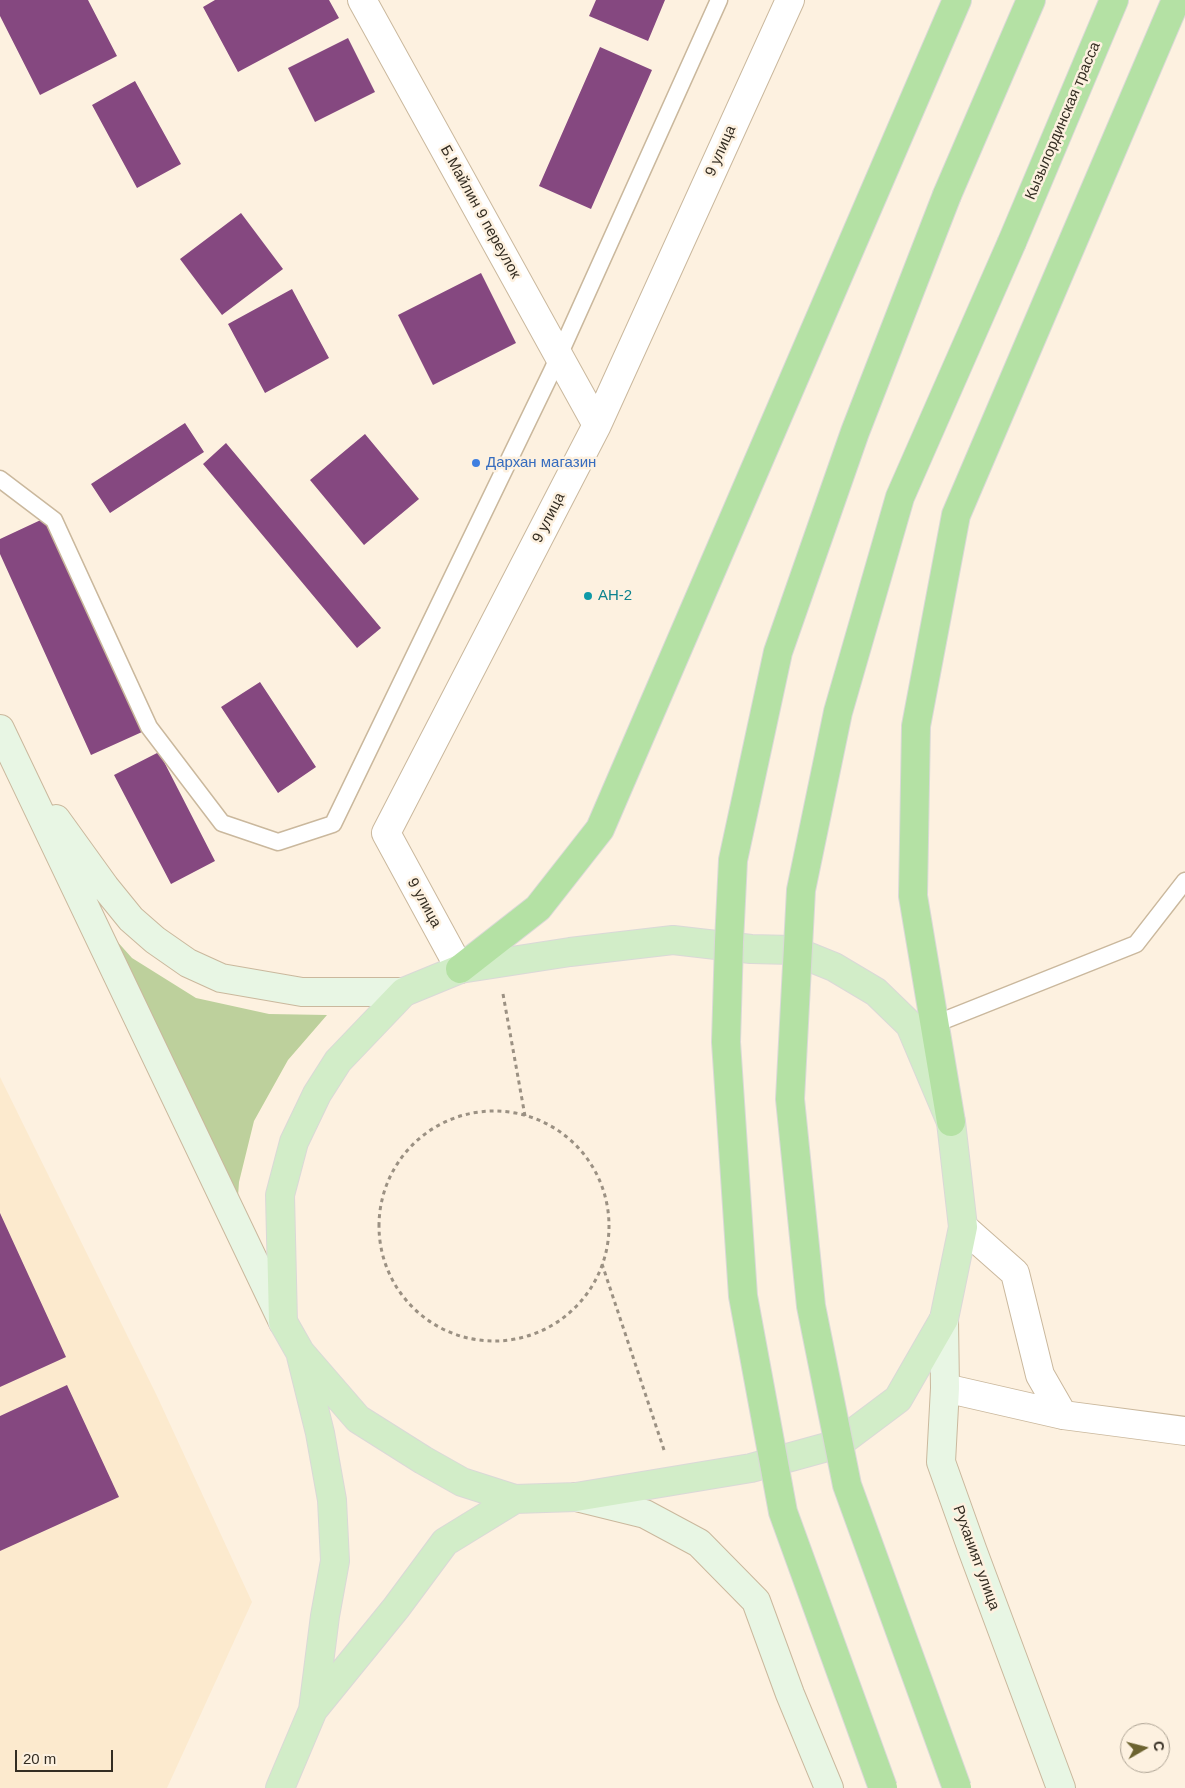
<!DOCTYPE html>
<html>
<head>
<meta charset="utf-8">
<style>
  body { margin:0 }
  #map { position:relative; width:1185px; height:1788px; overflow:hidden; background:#fdf1e0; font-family:Helvetica,sans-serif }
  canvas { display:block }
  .north { position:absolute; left:1120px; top:1723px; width:50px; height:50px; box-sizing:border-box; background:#fdf1e0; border:1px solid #ada394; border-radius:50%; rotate:82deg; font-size:14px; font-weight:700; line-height:20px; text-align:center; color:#342d22 }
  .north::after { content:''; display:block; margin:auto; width:18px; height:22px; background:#6c6330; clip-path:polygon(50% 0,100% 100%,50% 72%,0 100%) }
  .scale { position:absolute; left:15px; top:1750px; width:98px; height:22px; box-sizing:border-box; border:2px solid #342d22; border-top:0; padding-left:6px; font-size:15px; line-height:18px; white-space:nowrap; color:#342d22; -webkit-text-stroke:4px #fdf1e0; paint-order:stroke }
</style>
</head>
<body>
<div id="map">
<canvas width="1185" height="1788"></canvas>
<div class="north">С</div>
<div class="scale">20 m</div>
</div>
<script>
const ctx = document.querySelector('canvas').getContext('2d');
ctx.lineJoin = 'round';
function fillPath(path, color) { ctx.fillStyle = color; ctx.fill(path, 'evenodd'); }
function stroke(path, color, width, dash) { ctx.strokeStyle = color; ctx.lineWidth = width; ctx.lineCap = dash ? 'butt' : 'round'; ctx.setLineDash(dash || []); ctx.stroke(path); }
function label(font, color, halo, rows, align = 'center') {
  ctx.font = font + ' Helvetica,sans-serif'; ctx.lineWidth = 5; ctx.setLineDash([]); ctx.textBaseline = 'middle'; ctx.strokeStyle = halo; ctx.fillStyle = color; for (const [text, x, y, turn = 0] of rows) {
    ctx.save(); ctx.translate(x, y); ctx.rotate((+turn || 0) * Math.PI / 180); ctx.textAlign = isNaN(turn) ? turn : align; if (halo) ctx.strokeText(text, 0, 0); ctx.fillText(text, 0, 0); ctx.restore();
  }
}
fillPath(new Path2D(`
  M0 1077 157 1396 252 1602 167 1788H0Z`), '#fceace');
fillPath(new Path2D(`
  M71 890 132 958 196 998 269 1014 327 1015 288 1060 254 1121 239 1182 235 1240Z`), '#bdd09c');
fillPath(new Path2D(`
  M0 0H88L117 56 40 95 0 16Z
  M215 0H329L339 18 238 72 203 7Z
  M596 0H665L648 41 589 16Z
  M348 38 375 92 315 122 288 68Z
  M600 47 652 70 591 209 539 186Z
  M135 81 181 164 137 188 92 105Z
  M241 213 283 269 222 315 180 259Z
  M481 273 516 343 433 385 398 315Z
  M292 289 329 358 265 393 228 324Z
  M185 423 204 452 110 513 91 484Z
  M365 434 419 499 364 545 310 480Z
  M226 443 381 628 357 648 203 464Z
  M45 518 142 732 91 755 0 554V539Z
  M260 682 316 767 278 793 221 707Z
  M159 752 215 861 171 884 114 775Z
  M0 1213 66 1357 0 1387Z
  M67 1385 119 1497 0 1551V1416Z`), '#854880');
const lane = new Path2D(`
  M0 479 54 520 149 727 222 823 278 842 333 824 552 371 719 0
  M935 1024 1136 944 1185 881`);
const street = new Path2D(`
  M362 0 597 425
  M460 969 386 833 597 425 790 0
  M963 1227 1015 1273 1040 1375 1063 1415
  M945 1388 1063 1415 1185 1431`);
const secondary = new Path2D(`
  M0 729 283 1322
  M56 819 105 887 131 919 155 940 188 963 221 978 302 992H404
  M944 1319 945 1388 941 1462 972 1549 1061 1788
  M576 1497 645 1514 699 1543 756 1601 790 1694 829 1788`);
const primary = new Path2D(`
  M673 940 751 949 792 950 834 967 876 992 910 1025 951 1122 963 1227 944 1319 898 1399 838 1444 751 1468 576 1497 515 1499 462 1482 423 1460 358 1419 300 1352 283 1322 280 1195 294 1142 317 1094 338 1061 404 992 460 969 570 952Z
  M313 1710 396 1608 445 1542 515 1499
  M280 1788 313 1710 325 1616 335 1561 332 1500 320 1433 301 1356`);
const highway = new Path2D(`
  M947 195 1031 0
  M1012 242 1114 0
  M460 969 538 908 600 829 957 0
  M951 1122 913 896 916 726 956 515 1176 0`);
stroke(lane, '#cab89d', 19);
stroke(street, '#cab89d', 30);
stroke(secondary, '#cab89d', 30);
stroke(primary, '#dad9d7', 30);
stroke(highway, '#dad9d7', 30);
stroke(new Path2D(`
  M503 994 525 1116
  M379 1226a115 115 0 1 1 230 0a115 115 0 1 1-230 0Z
  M602 1264 665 1453`), '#9b9183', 3, [4, 4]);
stroke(lane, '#fff', 16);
stroke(street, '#fff', 28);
stroke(secondary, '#e8f6e4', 28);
stroke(primary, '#d2edc8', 28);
stroke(highway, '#b4e1a4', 28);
const highwayBridge = new Path2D(`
  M883 1788 783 1512 743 1296 726 1042 729 942 733 860 778 652 855 432 947 195
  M957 1788 847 1485 811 1306 790 1099 801 890 838 712 900 497 1012 242`);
stroke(highwayBridge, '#dad9d7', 30, []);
stroke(highwayBridge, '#b4e1a4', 28);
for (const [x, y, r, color] of [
  [476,463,5,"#3f7fe0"],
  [588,596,5,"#0f9aa8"]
]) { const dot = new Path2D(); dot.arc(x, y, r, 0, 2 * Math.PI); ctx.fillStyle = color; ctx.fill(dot); stroke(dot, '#fdf1e0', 2); }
label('15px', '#342d22', '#fdf1e0', [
  ["Кызылординская трасса",1063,121,-67],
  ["9 улица",721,151,-66],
  ["Б.Майлин 9 переулок",480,212,61],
  ["9 улица",549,518,-63],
  ["9 улица",424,903,61],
  ["Руханият улица",976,1558,70]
]);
label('15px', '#366cbe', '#fdf1e0', [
  ["Дархан магазин",486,463]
], 'left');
label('15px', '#0d838f', '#fdf1e0', [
  ["АН-2",598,596]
], 'left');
</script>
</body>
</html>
